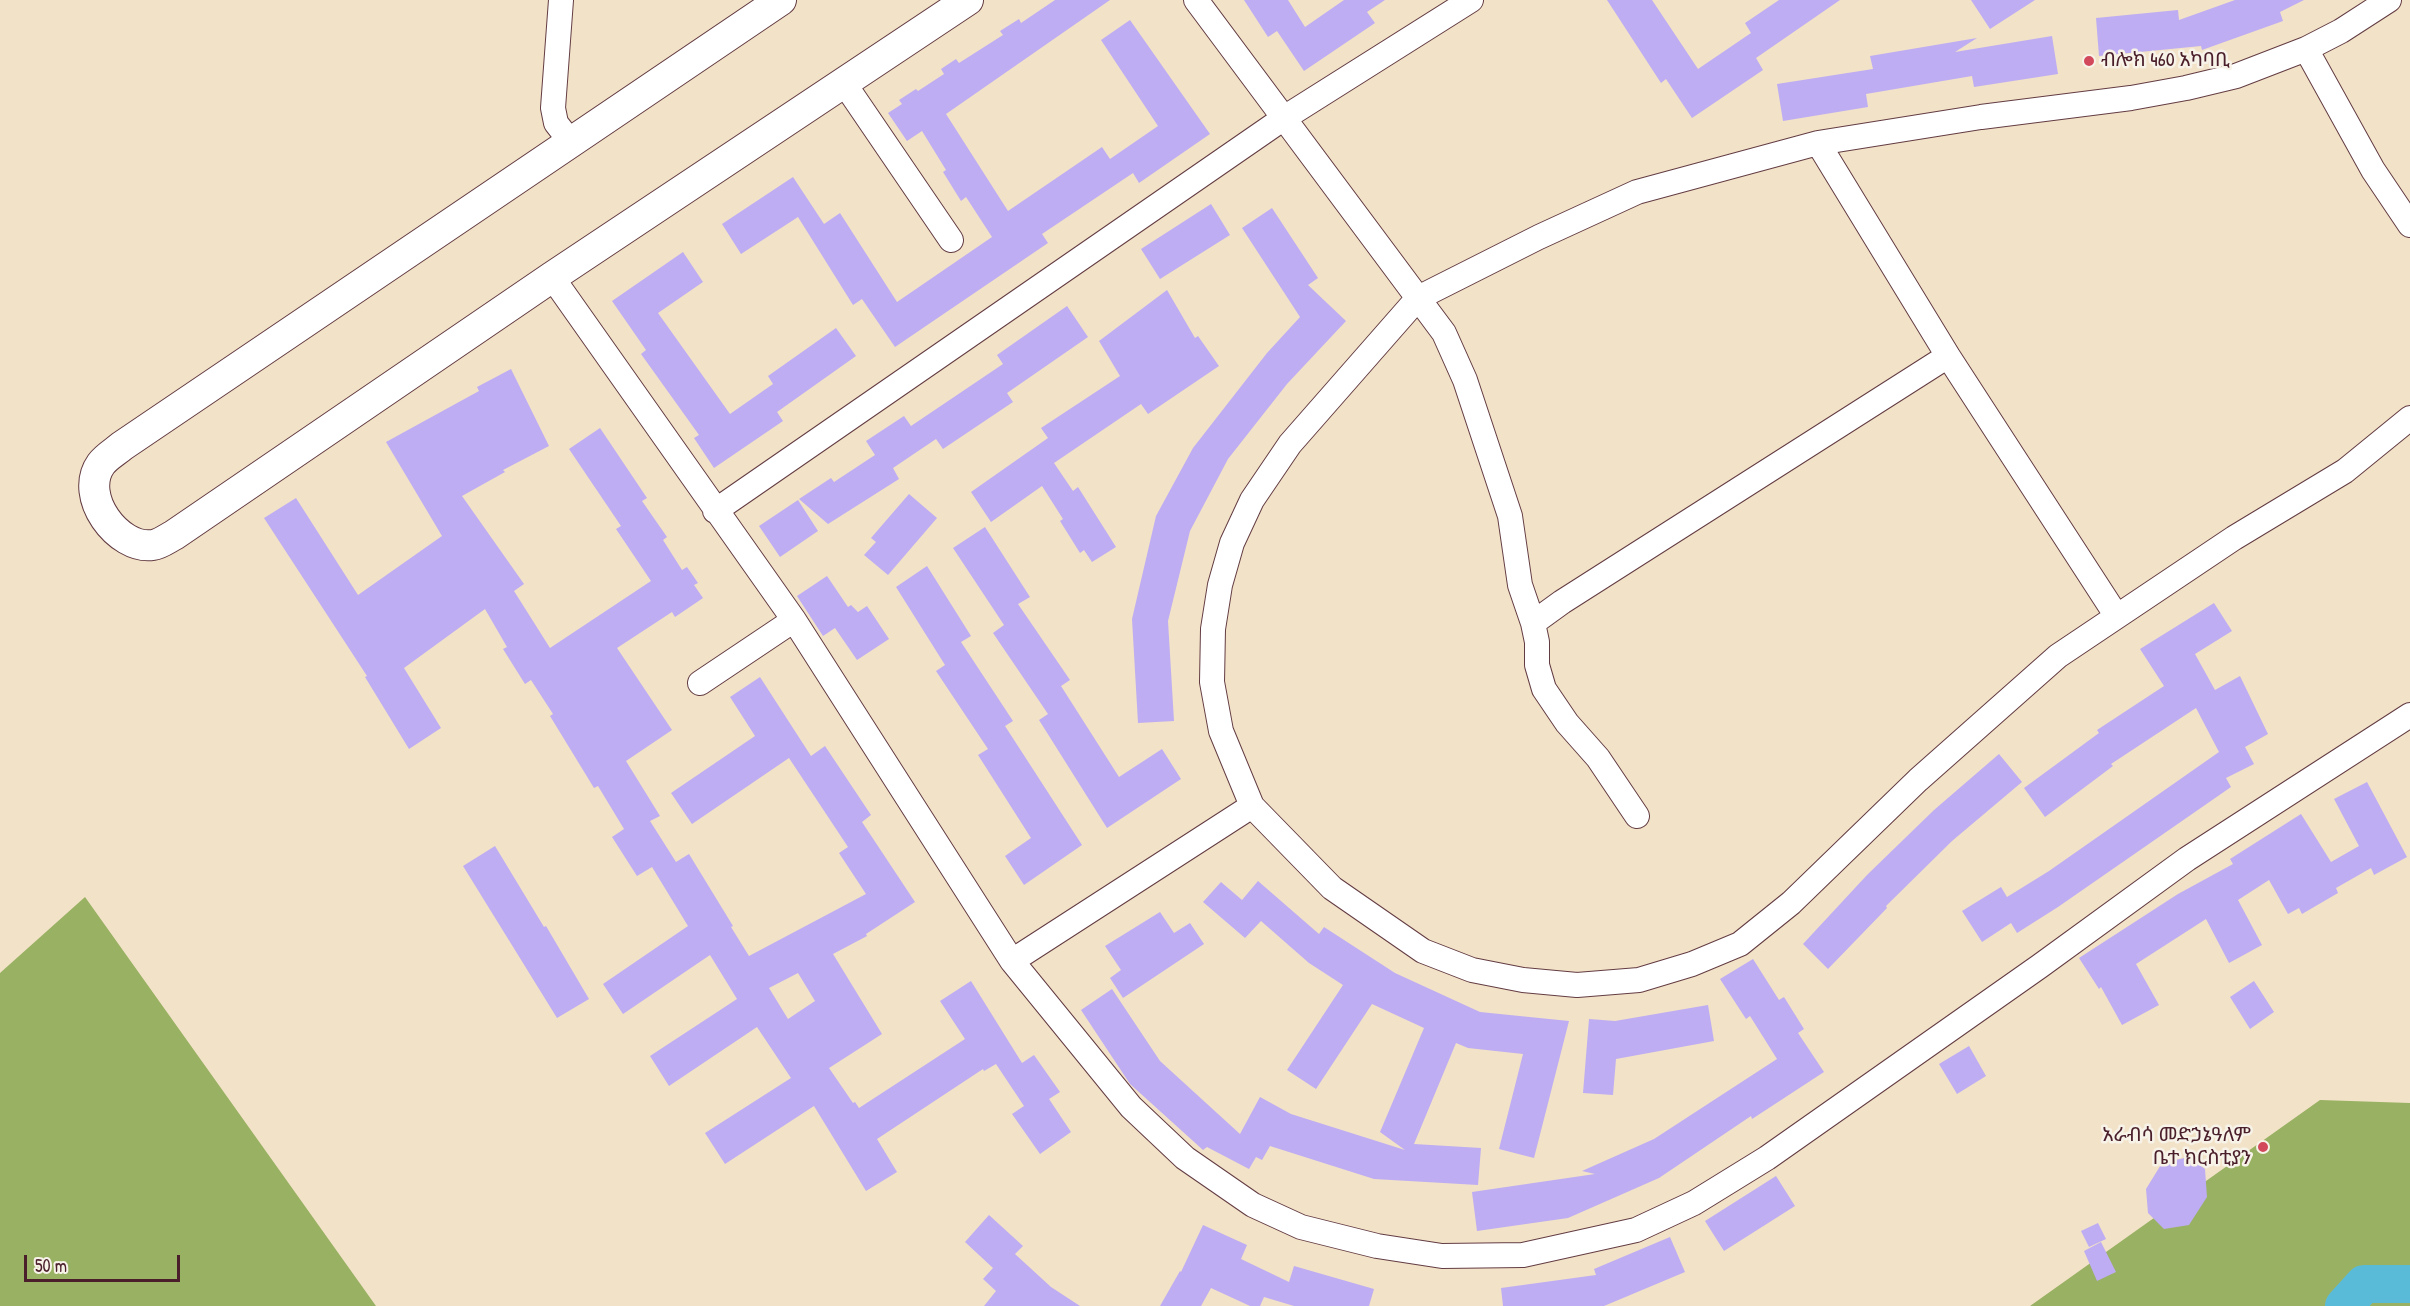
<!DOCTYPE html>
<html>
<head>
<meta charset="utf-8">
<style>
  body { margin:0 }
  #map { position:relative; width:2410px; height:1306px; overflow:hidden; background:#f2e2c8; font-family:"Patrick Hand",sans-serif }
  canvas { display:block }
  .scale { position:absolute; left:24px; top:1255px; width:156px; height:27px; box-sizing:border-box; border:3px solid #4a1f2b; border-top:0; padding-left:8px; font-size:18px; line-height:21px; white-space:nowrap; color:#4a1f2b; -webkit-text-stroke:4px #f7f3e8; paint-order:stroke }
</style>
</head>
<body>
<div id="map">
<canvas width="2410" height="1306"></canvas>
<div class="scale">50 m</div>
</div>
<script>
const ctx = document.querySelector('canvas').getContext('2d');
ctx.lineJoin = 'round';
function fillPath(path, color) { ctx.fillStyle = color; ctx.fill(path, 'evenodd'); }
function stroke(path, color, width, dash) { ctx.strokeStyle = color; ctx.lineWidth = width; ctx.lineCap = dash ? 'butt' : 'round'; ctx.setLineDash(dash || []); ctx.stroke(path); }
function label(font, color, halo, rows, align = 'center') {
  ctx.font = font + ' "Patrick Hand","Noto Sans Ethiopic",sans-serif'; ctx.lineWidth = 5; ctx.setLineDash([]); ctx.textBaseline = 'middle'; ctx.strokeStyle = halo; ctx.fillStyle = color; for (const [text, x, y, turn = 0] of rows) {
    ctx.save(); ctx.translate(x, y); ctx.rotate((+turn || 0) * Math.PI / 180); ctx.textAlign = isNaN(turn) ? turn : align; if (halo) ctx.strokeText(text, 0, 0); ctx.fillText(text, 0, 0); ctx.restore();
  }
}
fillPath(new Path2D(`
  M85 897 376 1306H0V973Z
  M2320 1100 2410 1103V1306H2030Z`), '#99b162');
stroke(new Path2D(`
  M2344 1306 2364 1284H2410`), '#5abbd8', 38);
fillPath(new Path2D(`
  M1055 0H1110L946 114 1008 211 1102 147 1110 159 1158 126 1101 40 1130 20 1210 134 1139 183 1133 173 1042 234 1048 243 895 347 862 299 853 305 798 217 741 254 722 224 793 177 824 224 840 213 897 302 992 237 966 197 961 201 943 172 946 170 922 131 907 141 888 113 902 104 899 100 916 89 918 91 944 74 941 69 956 59 959 63 1003 35 1000 31 1019 19 1021 23Z
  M1244 0H1288L1305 27 1344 0H1385L1367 12 1375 23 1304 71 1277 31 1268 37Z
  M1607 0H1652L1698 69 1751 33 1745 23 1779 0H1840L1756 58 1763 70 1692 118 1666 79 1661 83Z
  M1971 0H2035L1990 29Z
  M2235 0H2304L2280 12 2283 21 2202 50 2201 46 2099 56 2096 18 2178 10 2179 20Z
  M2052 36 2058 74 1974 87 1972 76 1866 94 1868 107 1783 121 1777 84 1873 69 1870 56 1977 38 1955 52Z
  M1211 204 1230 235 1160 279 1141 249Z
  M1272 208 1318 278 1308 285 1346 321 1287 384 1228 459 1190 531 1168 621 1174 721 1138 723 1132 619 1156 516 1193 448 1267 353 1300 317 1242 228Z
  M683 252 703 282 658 313 730 414 773 384 768 376 836 328 856 356 777 412 783 421 714 468 694 438 699 435 641 354 646 350 612 301Z
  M1167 290 1195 338 1198 336 1219 366 1148 414 1141 404 1054 463 1073 491 1078 487 1116 547 1092 562 1084 550 1080 553 1060 521 1063 519 1042 486 991 522 971 492 1048 438 1041 428 1120 376 1099 341Z
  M1067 306 1088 337 1007 393 1013 402 943 449 936 439 893 468 899 479 828 524 799 499 831 478 834 482 875 455 866 441 904 416 911 426 1003 364 997 355Z
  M511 369 549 446 503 470 505 472 462 496 524 584 514 591 550 648 651 581 616 529 621 526 569 449 600 428 647 498 642 501 667 537 663 540 682 570 687 567 698 583 694 585 703 598 675 617 672 612 617 648 672 730 626 761 660 816 650 821 676 862 689 854 733 926 731 927 749 956 866 894 839 853 848 847 789 758 692 824 671 793 755 736 730 697 760 677 811 756 825 746 871 815 862 822 915 902 866 934 867 936 833 954 882 1034 829 1068 853 1103 855 1102 859 1108 965 1039 940 1001 971 981 1022 1063 1034 1055 1060 1092 1049 1099 1071 1132 1040 1154 1012 1114 1024 1106 996 1064 984 1071 983 1069 877 1139 897 1172 866 1191 814 1106 725 1164 705 1133 791 1078 757 1027 669 1086 650 1056 737 999 710 955 623 1014 603 984 688 926 652 867 637 876 612 837 624 829 598 786 594 788 550 716 553 714 531 680 525 684 503 649 507 647 485 609 404 668 441 728 409 749 365 677 367 676 264 518 296 498 358 595 442 536 386 442 479 391 477 387ZM798 973 815 1001 788 1019 769 988Z
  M909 494 937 518 888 575 864 555 876 542 871 538Z
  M798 500 818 531 780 557 759 526Z
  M985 527 1030 597 1018 604 1070 680 1061 686 1119 777 1162 749 1181 779 1107 828 1039 720 1048 714 993 633 1004 625 953 548Z
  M927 566 971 636 961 642 1013 721 1005 726 1082 845 1024 885 1005 856 1031 838 978 755 988 749 936 671 945 665 896 587Z
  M827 576 848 607 851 605 858 612 867 606 889 639 857 660 835 628 823 636 797 596Z
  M2214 603 2232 631 2195 654 2215 690 2240 676 2268 734 2245 747 2254 764 2226 778 2231 787 2058 907 2017 933 2011 923 1982 942 1962 911 2001 887 2007 897 2049 871 2219 752 2196 708 2111 764 2113 766 2045 817 2024 788 2099 733 2097 730 2164 686 2140 649Z
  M1999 754 2022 782 1952 841 1886 906 1887 908 1828 969 1803 944 1867 875 1934 810Z
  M2367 782 2407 857 2374 875 2371 868 2336 888 2338 893 2302 914 2299 908 2288 914 2269 880 2238 900 2262 945 2229 963 2206 919 2136 964 2159 1005 2122 1025 2101 987 2099 989 2079 958 2178 894 2233 864 2230 859 2301 814 2331 862 2359 846 2334 799Z
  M495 846 544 927 546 926 589 999 557 1018 463 866Z
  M1258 881 1319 934 1324 927 1395 973 1480 1012 1569 1021 1534 1158 1499 1149 1523 1054 1468 1048 1456 1043 1414 1144 1481 1148 1478 1185 1374 1179 1270 1146 1262 1160 1256 1157 1249 1169 1207 1147 1203 1150 1130 1084 1081 1010 1112 989 1160 1061 1240 1134 1260 1097 1291 1114 1405 1150 1380 1132 1424 1028 1372 1004 1316 1089 1287 1070 1343 985 1309 963 1261 921 1245 938 1203 902 1221 882 1242 900Z
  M1160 912 1174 933 1190 923 1204 944 1123 998 1110 978 1121 970 1105 946Z
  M1753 959 1779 1000 1784 997 1804 1029 1798 1033 1824 1072 1752 1119 1751 1116 1659 1178 1568 1218 1477 1231 1472 1192 1595 1174 1582 1171 1654 1139 1777 1059 1750 1016 1746 1019 1720 979Z
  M2254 981 2274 1012 2250 1029 2230 997Z
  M1708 1005 1714 1041 1616 1059 1613 1095 1583 1093 1589 1019 1615 1021Z
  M1969 1046 1986 1076 1957 1094 1939 1064Z
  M2189 1157 2205 1169 2207 1197 2189 1225 2164 1229 2148 1213 2146 1189 2162 1163Z
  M1776 1176 1795 1206 1724 1251 1705 1221Z
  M989 1215 1023 1246 1015 1254 1051 1287 1080 1306H984L996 1291 983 1279 993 1268 965 1242Z
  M2098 1223 2106 1239 2089 1247 2081 1231Z
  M1203 1225 1247 1245 1241 1259 1289 1282 1294 1266 1374 1289 1369 1306H1294L1264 1297 1260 1306H1250L1211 1288 1201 1306H1160L1180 1271 1181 1272Z
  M1670 1237 1685 1272 1604 1306H1503L1501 1288 1596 1275 1594 1269Z
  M2101 1242 2116 1272 2097 1281 2084 1251Z`), '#beadf2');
const minor = new Path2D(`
  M561 0 553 108 556 123 570 141
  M1196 0 1444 333 1465 380 1510 516 1520 585 1533 623 1537 642V665L1544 689 1567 723 1598 758 1637 816
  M2389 0 2341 31 2306 49 2236 76 2186 88 2131 98 1981 117 1818 143 1637 192 1539 237 1418 298 1290 444 1252 500 1232 543 1220 585 1213 629 1212 682 1221 731 1252 806 1332 888 1423 951 1472 970 1523 980 1577 985 1639 980 1692 964 1740 944 1791 903 1918 780 2058 656 2234 538 2345 471 2410 418
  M2306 49 2373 170 2410 225
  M844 83 951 240
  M1818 143 1948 356 2116 615
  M552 277 794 620 1012 961 1131 1107 1185 1158 1253 1205 1301 1227 1377 1246 1442 1256 1523 1255 1636 1230 1694 1203 1767 1158 2040 966 2187 859 2410 715
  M715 511 1284 118 1471 0
  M1533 623 1562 602 1948 356
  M700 683 794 620
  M1012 961 1252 806`);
const tertiary = new Path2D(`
  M781 0 122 446C115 452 106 457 101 464 78 496 118 550 153 545 160 544 168 538 174 535L552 277 968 0`);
stroke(minor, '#633c43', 26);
stroke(tertiary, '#633c43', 32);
stroke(minor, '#fff', 24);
stroke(tertiary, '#fff', 30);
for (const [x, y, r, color] of [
  [2089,61,6,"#d1495b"],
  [2263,1147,6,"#d1495b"]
]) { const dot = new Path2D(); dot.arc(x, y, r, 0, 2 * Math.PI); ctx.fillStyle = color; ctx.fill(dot); stroke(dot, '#f7f3e8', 2); }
label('20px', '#4a1f2b', '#f7f3e8', [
  ["ብሎክ 460 አካባቢ",2101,61],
  ["አራብሳ መድኃኔዓለም",2251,1136,"right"],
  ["ቤተ ክርስቲያን",2251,1159,"right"]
], 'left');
</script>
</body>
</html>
